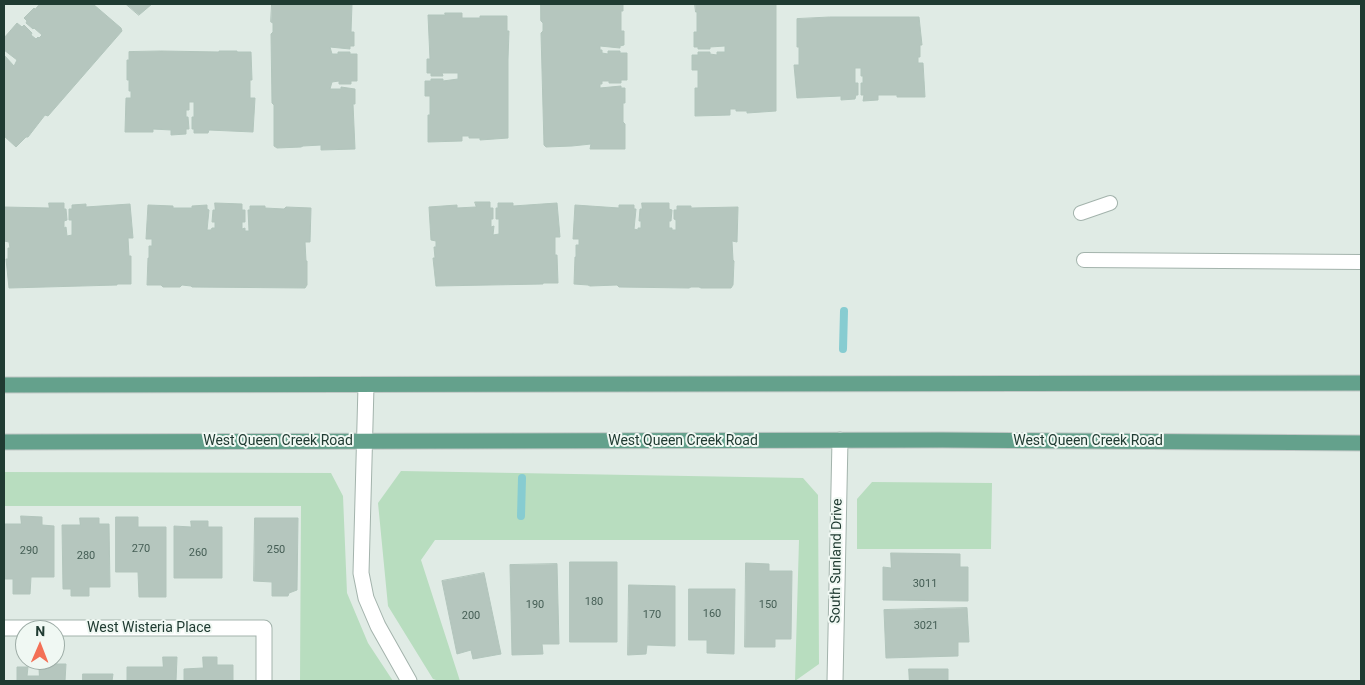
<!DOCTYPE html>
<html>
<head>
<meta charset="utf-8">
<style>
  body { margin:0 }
  #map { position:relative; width:1365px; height:685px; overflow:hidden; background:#e0ebe5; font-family:Roboto,sans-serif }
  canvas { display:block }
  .frame { position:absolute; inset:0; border:5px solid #203b32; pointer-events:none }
  .north { position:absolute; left:15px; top:620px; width:50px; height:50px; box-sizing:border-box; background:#f0f8f3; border:1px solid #9daca6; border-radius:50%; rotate:1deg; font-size:14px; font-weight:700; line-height:20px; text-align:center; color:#203b32 }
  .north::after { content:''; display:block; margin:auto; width:18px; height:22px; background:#f37056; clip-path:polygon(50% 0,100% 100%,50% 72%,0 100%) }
</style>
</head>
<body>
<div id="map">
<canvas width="1365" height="685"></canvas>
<div class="frame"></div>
<div class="north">N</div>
</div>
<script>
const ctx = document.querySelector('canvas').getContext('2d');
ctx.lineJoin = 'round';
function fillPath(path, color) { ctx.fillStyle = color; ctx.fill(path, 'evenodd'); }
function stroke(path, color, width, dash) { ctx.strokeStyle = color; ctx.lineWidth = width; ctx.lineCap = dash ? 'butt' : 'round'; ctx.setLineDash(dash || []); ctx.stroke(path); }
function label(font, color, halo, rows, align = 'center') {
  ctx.font = font + ' Roboto,sans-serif'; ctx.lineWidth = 4; ctx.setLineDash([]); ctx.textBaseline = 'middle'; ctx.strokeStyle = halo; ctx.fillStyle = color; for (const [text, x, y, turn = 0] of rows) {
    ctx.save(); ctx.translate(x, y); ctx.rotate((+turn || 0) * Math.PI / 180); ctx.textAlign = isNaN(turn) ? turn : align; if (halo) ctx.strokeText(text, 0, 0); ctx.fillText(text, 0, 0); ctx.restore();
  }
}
fillPath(new Path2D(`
  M401 471 803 478 818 495 819 664 795 681 799 540H435L421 560 460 681H439L433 679 388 606 378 503Z
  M4 472 331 473 343 496 347 593 368 643 393 681H300L301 506H4Z
  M872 482 992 483 991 549H857V499Z`), '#b8ddbf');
stroke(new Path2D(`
  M843 349 844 311
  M521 516 522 478`), '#87ccd1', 8);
const building = new Path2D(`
  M40 4H93L121 28 122 31 48 116 45 115 28 137H26L16 147 4 136V55L14 66 17 60 4 50V38L17 23 22 27 24 25 32 33 31 35 36 39 38 37 39 38 42 35 34 28 33 29 26 23 27 21 24 18 34 8 35 9Z
  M126 4H152L139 15Z
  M272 4H352L351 32H354V46H350V49L330 47 332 54H338V52H350V54H357V81H351V84H339V81L332 82 330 89H341V87L355 89V104H353L355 149 321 150V145L303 146 301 147 277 148 274 146V105L272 103 271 34 273 32V23L271 22Z
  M541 4H623V11H621V31H624V45L620 46V48L600 46V50H602V53L608 54V51H620V53H627V80H621V83H609V81H602V84H600V88L621 86V88H625V103H623V122L625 124V149H590L591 144 572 146 546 147 544 145 541 33 543 31V23L541 21Z
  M695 4H776V111L747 113V111H736V109H730V115L695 116V88H698V70H692V55H698V52H710V54L717 55V52H725V46L710 47V49H698V47H694V32H697V12H696Z
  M445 13H462V18H480V16H507V31H509L508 59V138L480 140V138H469V136H462V141L428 142V115H430V96H425V81H431V79H443V81L458 79V73H442L443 76H431V73H427V59H430L428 15H445Z
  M830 17H919L922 45H920V57H918V63H923L925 97H897V95H878V100L863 101 864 95H861V83H863V76H861V68H855V83H858V95H856L855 99 841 100V96L797 98 794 65H799V47H797V19Z
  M161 51 219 52V51H237V52H251L252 80H250V98H255L253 132 209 130 208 133H194V129H192V117H194V102H189V110H186V117H188L189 129H186V134L171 135V130L153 129V132H125L126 98H131V91H129V80H127V60H129V52Z
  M475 202H490V208H493V219H491V227L494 226 493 235 499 234V219H496V208H498V203H513V206L557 203 560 237H555V255H557L558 283H543V284L436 286 433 258H435L434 247H436V241L431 240 429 207 457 205V208L476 207Z
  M49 203H64V209H66L67 220 64 221V228L66 227 67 236 72 235V220H69V209H72V205L86 204V207L130 204 133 238H128L129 256H131V284H117V285L9 288 6 259H8V248H10L9 242 4 241V207L49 208Z
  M215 203 242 204V210H245V222H242V229L245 228V231H249L248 210H250V206H265V208L284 209 286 207 311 208 310 242H305L306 261H307V285L305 288 192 287 191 286 182 285 180 287H163L161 285H147L148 258H149V246H152V239H146L148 205 173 206V208H192V206L207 205V209L209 210 207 230H211L212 228H215V222H212L213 210H215Z
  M642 203H669V209L672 210 671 221H669V228H672V230H676V220L674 219V210H677V206H691V208L738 207 737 242 732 241 733 260 734 261 733 285 731 288H701L699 287H691L689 288 619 287 617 285 590 286 588 285 574 284 575 257H576V245H579V239H573L575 205 619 208V205H634V209H636L634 229 638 230V228H641V221H639L640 209H642Z
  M21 516 42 517V525L54 526V577H31L30 594H13V579H5V524H21Z
  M116 517H138V527H166V597H139L138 572H116Z
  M80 518H99V524H109L110 587H89V596H71V589H63L62 525H80Z
  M255 518H298L297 590 289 593 288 596H272V582L254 581Z
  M191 521H208V527H222V578H174V526L191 527Z
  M891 553 960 554V567H968V601L883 600V567L891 568Z
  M570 562H617V642H570Z
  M746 563 769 564V571H792L791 639H775V647H745Z
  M557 564 559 644H542L543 654 512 655 510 565Z
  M484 573 501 654 473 659 471 650 457 654 442 581Z
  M629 585 675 586V646L647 645 646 654 628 655Z
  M689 589H735L734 654 707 653V640H689Z
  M967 608 969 642H958V656L886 658 884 610Z
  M163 657H177L176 681H127V667H163Z
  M203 657H217V665H233V681H184V669L203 668Z
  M39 660H51V664H66L65 681H17V667H28L27 676H39Z
  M909 669H948V681H901H909Z
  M83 674H113L112 681H83Z`);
fillPath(building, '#b5c6be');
stroke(building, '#b2c5bc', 1);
const lane = new Path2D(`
  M1081 213 1110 203
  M1084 260 1361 262`);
const street = new Path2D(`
  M366 386 361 573 366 598 378 626 409 681
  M4 628H264V681
  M835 681 840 440`);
const primary = new Path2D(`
  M4 385 1361 383
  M4 442 942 440 1361 443`);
stroke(lane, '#a3b3ac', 16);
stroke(street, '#a3b3ac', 17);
stroke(primary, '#c1c8c6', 17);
stroke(lane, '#fff', 14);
stroke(street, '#fff', 15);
stroke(primary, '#64a18c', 15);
label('11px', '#455e55', null, [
  ["270",141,549],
  ["250",276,550],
  ["290",29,551],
  ["260",198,553],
  ["280",86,556],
  ["3011",925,584],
  ["180",594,602],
  ["190",535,605],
  ["150",768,605],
  ["160",712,614],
  ["170",652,615],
  ["200",471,616],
  ["3021",926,626]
]);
label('14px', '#203b32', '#f0f8f3', [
  ["West Queen Creek Road",278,441],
  ["West Queen Creek Road",683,441],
  ["West Queen Creek Road",1088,441],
  ["South Sunland Drive",837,561,-89],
  ["West Wisteria Place",149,628]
]);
</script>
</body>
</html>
